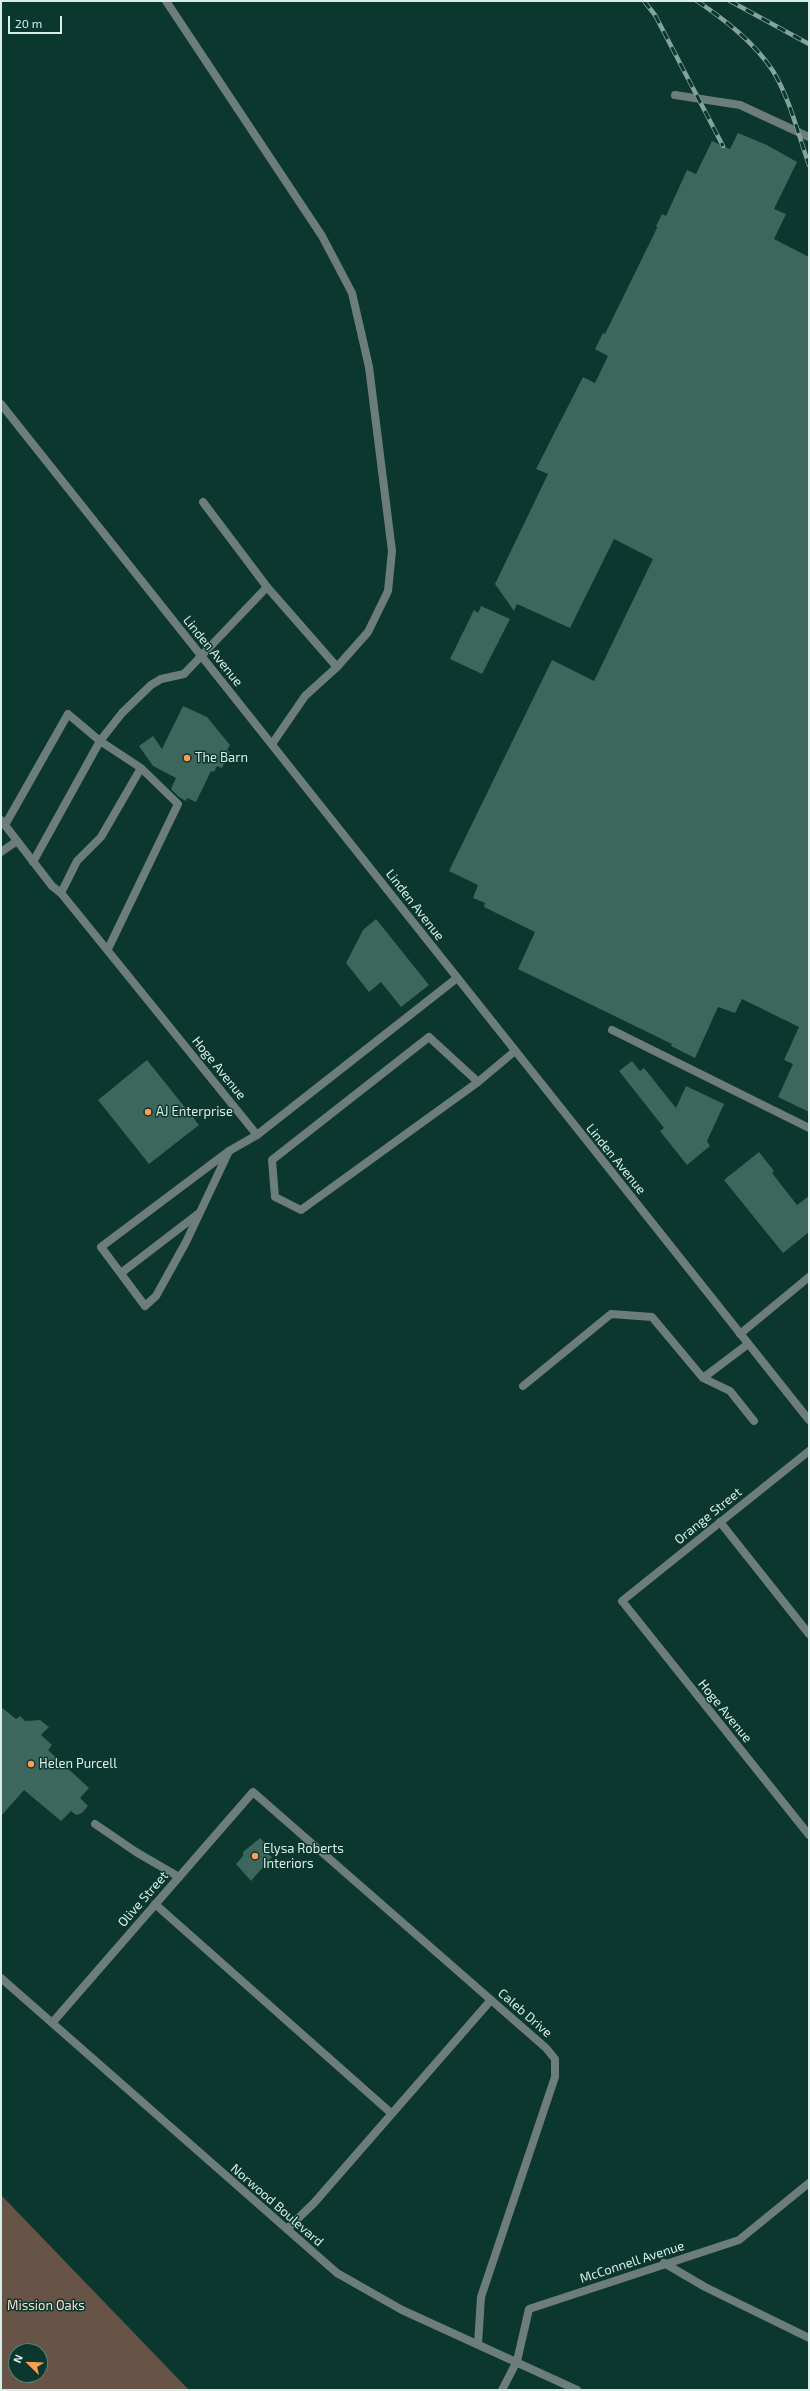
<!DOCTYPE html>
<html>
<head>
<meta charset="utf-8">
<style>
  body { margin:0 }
  #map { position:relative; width:810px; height:2391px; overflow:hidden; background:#0b372f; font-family:"Exo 2",sans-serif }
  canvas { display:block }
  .frame { position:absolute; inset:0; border:2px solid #d8eee8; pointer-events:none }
  .north { position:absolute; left:8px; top:2343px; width:40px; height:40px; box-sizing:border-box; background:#0b372f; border:1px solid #5d8079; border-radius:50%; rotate:293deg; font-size:11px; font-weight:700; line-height:16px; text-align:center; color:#d8eee8 }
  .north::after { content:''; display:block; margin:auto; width:14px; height:18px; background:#fc9e52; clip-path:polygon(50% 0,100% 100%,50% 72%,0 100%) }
  .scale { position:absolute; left:8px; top:16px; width:54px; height:18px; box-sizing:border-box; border:2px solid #d8eee8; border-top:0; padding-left:5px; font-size:12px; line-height:14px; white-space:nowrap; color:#d8eee8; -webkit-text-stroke:3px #0b372f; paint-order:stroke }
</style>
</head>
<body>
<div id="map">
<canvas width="810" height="2391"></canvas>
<div class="frame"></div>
<div class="north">N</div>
<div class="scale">20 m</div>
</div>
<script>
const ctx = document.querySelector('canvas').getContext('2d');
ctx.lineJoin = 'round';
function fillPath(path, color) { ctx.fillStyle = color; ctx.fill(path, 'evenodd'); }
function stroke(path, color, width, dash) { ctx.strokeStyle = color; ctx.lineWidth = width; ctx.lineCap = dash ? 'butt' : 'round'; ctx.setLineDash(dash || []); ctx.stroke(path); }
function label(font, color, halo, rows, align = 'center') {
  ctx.font = font + ' "Exo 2",sans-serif'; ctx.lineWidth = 3; ctx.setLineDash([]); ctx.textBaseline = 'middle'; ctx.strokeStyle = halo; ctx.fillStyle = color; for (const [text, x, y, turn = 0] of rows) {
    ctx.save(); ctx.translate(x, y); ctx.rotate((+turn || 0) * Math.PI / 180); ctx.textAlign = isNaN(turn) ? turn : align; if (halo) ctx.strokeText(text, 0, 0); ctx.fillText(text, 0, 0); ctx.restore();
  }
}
fillPath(new Path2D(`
  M1 2195 189 2390H1ZM16 2351H40V2375H16Z`), '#675446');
fillPath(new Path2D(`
  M738 133 767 145 797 162 774 209 786 214 774 239 809 257V1112L778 1097 793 1064 784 1060 799 1027 742 999 735 1013 718 1007 695 1058 671 1046 672 1044 518 969 535 932 484 907 485 903 473 898 478 885 449 871 552 660 594 681 653 559 614 539 570 628 517 604 514 611 495 584 548 474 536 469 583 377 595 383 608 356 595 349 603 333 605 334 657 228 656 226 662 214 666 216 687 170 696 174 712 141 730 149Z
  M481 606 510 619 482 674 450 659 474 610 478 613Z
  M183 706 207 717 230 745 227 750 230 752 222 768 217 766 214 772 211 771 196 802 187 798 186 801 179 797 171 789 176 778 153 766 139 746 153 736 162 749Z
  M376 919 429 985 401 1007 381 982 369 992 346 963 363 930Z
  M147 1060 199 1125 149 1164 98 1100Z
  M632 1061 640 1071 644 1068 676 1108 686 1086 724 1104 707 1141 710 1146 687 1165 660 1131 664 1128 619 1071Z
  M759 1152 774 1171 772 1173 797 1205 809 1196V1232L783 1253 724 1180Z
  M1 1707 16 1719 20 1716 25 1721 40 1720 49 1727 41 1735 52 1745 48 1750 89 1788 80 1798 88 1806 82 1813 76 1815 71 1811 61 1821 24 1790 1 1816Z
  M260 1838 271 1849 267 1853 272 1857 251 1881 236 1864 243 1856V1852Z`), '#3d665c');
stroke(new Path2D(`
  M166 1 322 236 352 293 369 367 392 551 388 591 368 632 337 667 305 696 272 744
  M675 95 740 105 809 137
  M203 502 267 587 337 667
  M5 825 68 714 100 741 141 768 178 804 108 949
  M1 852 17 841
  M33 862 100 741 122 713 151 685 161 679 184 674 267 587
  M61 893 77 861 101 837 141 768
  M612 1030 809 1128
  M478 1082 429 1037 272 1160 275 1197 301 1210 478 1082 515 1051
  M229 1151 186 1242 156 1296 145 1306 101 1247 229 1151 257 1135
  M121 1273 198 1214
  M740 1334 809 1277
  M703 1378 748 1344
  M523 1386 611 1314 652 1317 703 1378 730 1391 754 1421
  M720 1522 809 1634
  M95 1824 136 1852 179 1877
  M155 1904 391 2113
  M287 2229 314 2203 491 2000
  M664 2263 705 2287 809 2338`), '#6d7e7a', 8);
stroke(new Path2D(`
  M1 820 52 886 61 893 257 1135 457 978
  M809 1451 622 1601 809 1835
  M1 1978 337 2273 402 2310 577 2390
  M52 2023 253 1792 546 2048 555 2059V2077L481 2297 478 2344
  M502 2390 517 2361 529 2309 739 2240 809 2183`), '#6d7e7a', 8);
stroke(new Path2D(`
  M1 404 809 1420`), '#6d7e7a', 8);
const rail = new Path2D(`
  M644 1 655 15 723 146
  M697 1C725 20 754 42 773 71 790 99 798 134 809 165
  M730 1 809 44`);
stroke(rail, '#84a39c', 4.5);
stroke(rail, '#0b372f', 3, [9]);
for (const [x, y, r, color] of [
  [187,758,4,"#fc9e52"],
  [148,1112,4,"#fc9e52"],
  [31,1764,4,"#fc9e52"],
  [255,1856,4,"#fc9e52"]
]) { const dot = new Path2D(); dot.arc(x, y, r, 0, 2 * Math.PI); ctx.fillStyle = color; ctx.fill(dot); stroke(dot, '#0b372f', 1.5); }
label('13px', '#d8eee8', '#0b372f', [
  ["Linden Avenue",213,651,51],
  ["Linden Avenue",415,905,52],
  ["Hoge Avenue",219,1068,51],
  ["Linden Avenue",616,1159,51],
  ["Orange Street",708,1516,-39],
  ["Hoge Avenue",725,1711,51],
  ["Olive Street",143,1899,-49],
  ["Caleb Drive",525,2013,41],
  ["Norwood Boulevard",277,2205,41],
  ["McConnell Avenue",632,2262,-18]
]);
label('13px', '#d8eee8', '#0b372f', [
  ["The Barn",195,758],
  ["AJ Enterprise",156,1112],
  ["Helen Purcell",39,1764],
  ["Elysa Roberts",263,1849],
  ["Interiors",263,1864]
], 'left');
label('13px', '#fdddc7', '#0b372f', [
  ["Mission Oaks",46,2306]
]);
</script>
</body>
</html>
